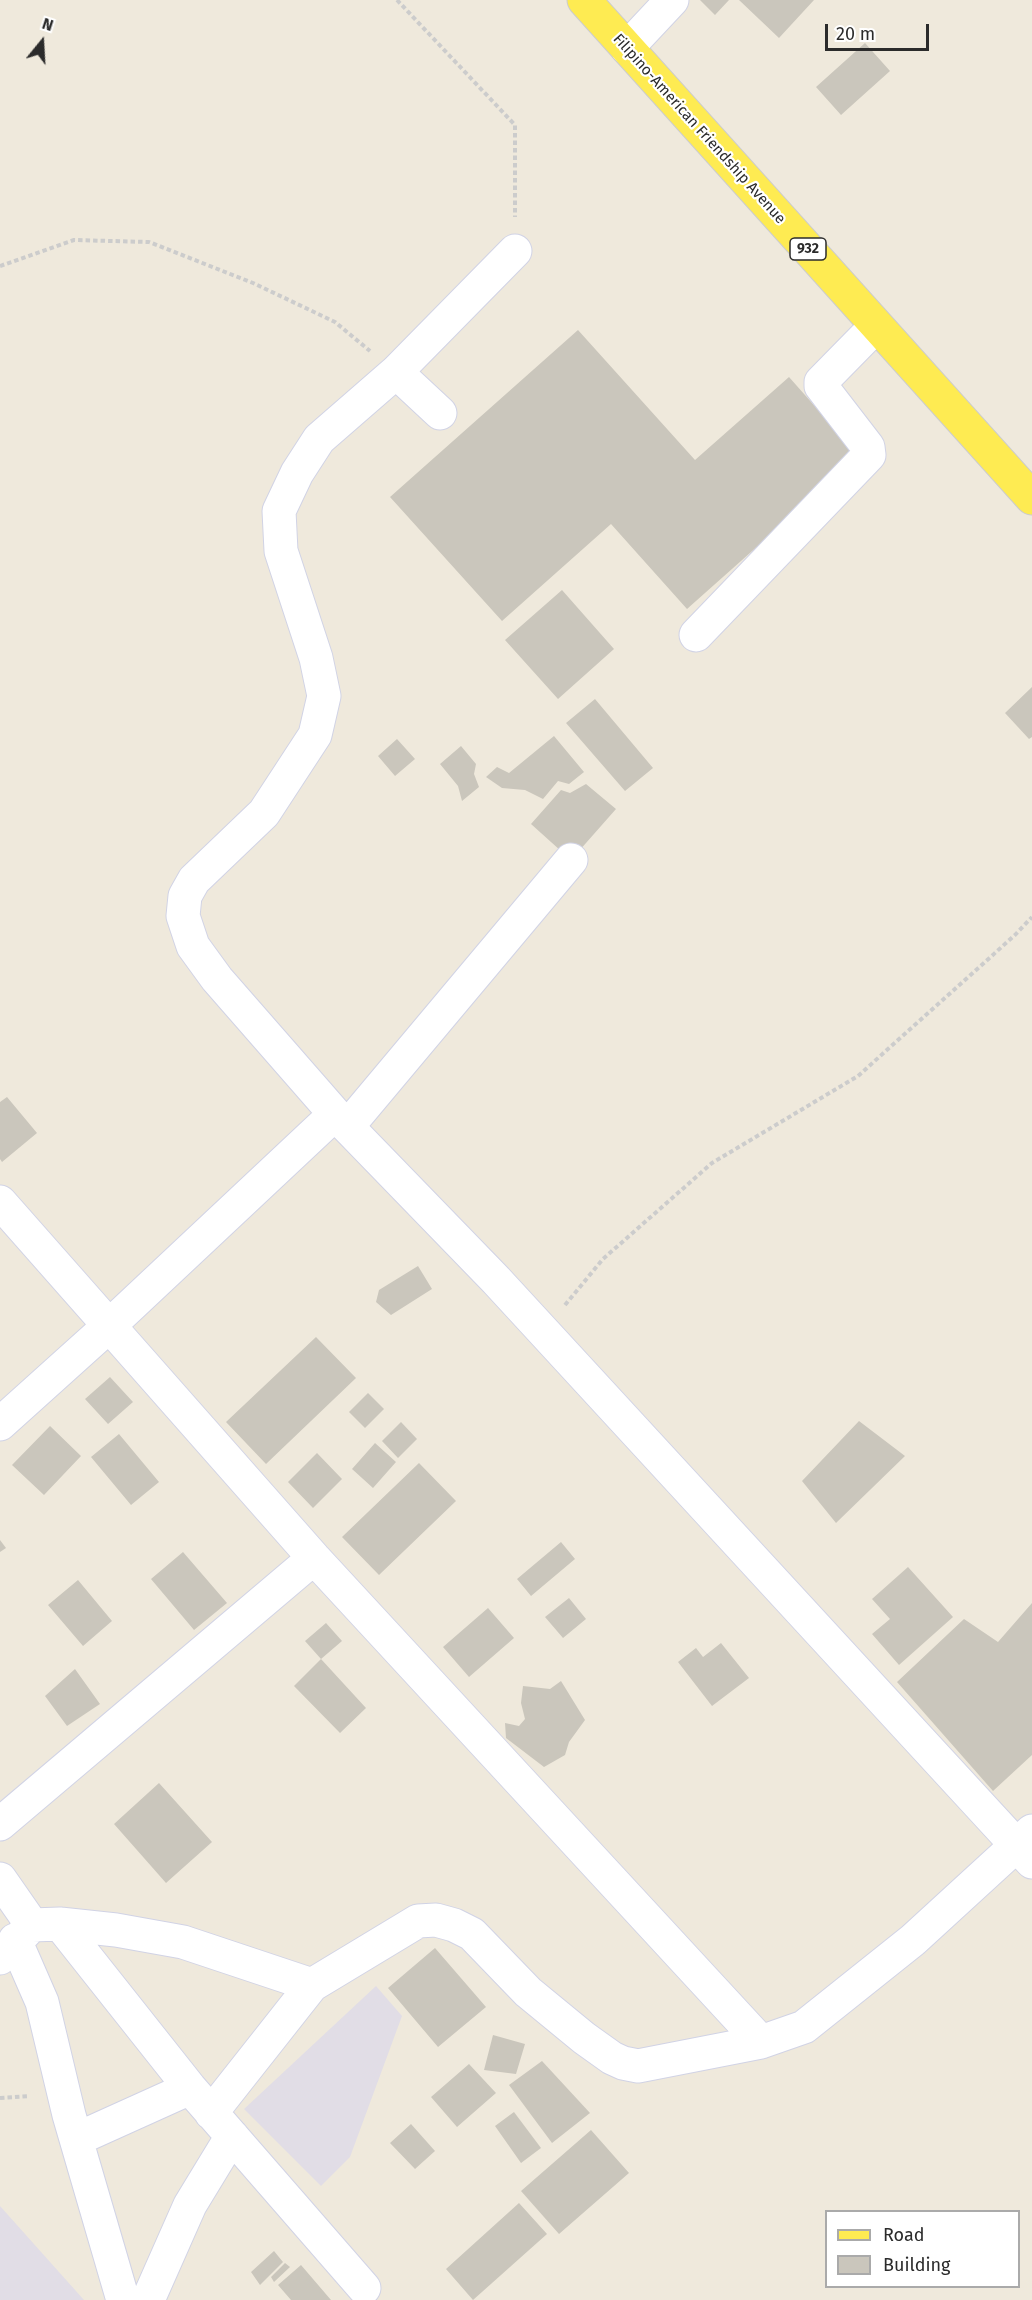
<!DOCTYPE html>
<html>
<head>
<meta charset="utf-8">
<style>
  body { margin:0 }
  #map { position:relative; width:1032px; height:2300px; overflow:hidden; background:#efe9dc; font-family:"Fira Sans",sans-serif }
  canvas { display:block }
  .legend { position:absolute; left:825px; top:2210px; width:195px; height:78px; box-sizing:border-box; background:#fff; border:2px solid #aaa; margin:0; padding:8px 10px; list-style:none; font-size:18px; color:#2b2b2b }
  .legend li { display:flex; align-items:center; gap:12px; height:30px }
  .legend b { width:30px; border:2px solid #aaa }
  .north { position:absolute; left:12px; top:12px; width:60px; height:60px; -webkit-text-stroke:4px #fff; paint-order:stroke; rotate:18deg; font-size:16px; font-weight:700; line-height:24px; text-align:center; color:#2b2b2b }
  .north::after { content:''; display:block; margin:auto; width:21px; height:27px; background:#2b2b2b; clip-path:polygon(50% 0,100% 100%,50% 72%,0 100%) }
  .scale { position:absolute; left:825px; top:24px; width:104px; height:27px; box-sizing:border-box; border:3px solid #2b2b2b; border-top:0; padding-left:8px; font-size:18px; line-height:21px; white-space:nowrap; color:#2b2b2b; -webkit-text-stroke:4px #fff; paint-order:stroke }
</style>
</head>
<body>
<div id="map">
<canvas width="1032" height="2300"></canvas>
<ul class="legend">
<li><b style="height:8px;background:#feeb52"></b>Road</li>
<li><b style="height:16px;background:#cac6bc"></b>Building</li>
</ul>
<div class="north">N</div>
<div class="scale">20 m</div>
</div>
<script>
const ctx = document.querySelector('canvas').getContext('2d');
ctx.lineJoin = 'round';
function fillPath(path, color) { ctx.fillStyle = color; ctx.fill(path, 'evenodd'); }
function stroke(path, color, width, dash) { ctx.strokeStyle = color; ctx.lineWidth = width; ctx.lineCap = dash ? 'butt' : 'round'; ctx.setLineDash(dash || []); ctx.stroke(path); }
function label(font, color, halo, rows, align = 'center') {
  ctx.font = font + ' "Fira Sans",sans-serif'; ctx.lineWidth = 4.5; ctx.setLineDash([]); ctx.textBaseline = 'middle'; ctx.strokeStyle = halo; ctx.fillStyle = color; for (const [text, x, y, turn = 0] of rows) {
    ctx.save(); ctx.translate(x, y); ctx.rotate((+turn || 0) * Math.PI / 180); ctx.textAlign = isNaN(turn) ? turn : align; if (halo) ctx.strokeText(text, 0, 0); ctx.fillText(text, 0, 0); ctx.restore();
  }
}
fillPath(new Path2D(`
  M376 1986 402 2016 350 2157 321 2186 244 2109Z
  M0 2206 84 2300H0Z`), '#e1dde6');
fillPath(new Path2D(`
  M700 0H729L715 15Z
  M739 0H814L779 38Z
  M865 43 890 71 841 115 816 87Z
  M578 330 695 460 789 377 859 456 687 609 611 524 502 621 390 497Z
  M562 590 614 649 558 699 505 640Z
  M1032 687V737L1029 739 1005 713Z
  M595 699 653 768 625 791 566 723Z
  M554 736 584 772 569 784 558 781 543 799 525 790 502 788 486 777 497 767 509 773Z
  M397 739 415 759 395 776 378 756Z
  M461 746 476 764 474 774 479 787 462 801 458 786 440 764Z
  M586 784 616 809 571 860 531 824 561 790 570 793Z
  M7 1097 37 1133 2 1162 0 1159V1102Z
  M418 1266 432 1289 391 1315 376 1302 379 1290Z
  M316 1337 356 1378 266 1464 226 1422Z
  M110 1377 133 1402 108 1424 85 1399Z
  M368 1393 384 1409 365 1428 349 1412Z
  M859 1421 905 1456 836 1523 802 1481Z
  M401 1422 417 1439 398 1458 382 1441Z
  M50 1426 81 1456 44 1495 12 1465Z
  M119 1434 159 1482 131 1505 91 1457Z
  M375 1443 396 1462 373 1488 352 1469Z
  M317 1453 342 1479 313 1508 288 1482Z
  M419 1463 456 1501 379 1575 342 1537Z
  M0 1540 6 1548 0 1552Z
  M561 1542 575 1559 531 1596 517 1579Z
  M183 1552 227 1603 194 1630 151 1579Z
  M908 1567 953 1617 899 1665 872 1634 890 1619 872 1599Z
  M78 1580 112 1621 83 1646 48 1605Z
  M569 1598 586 1619 563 1638 545 1617Z
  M1032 1603V1755L993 1791 897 1682 964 1619 998 1642Z
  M488 1608 514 1638 469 1677 443 1647Z
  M326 1623 342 1641 321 1659 305 1641Z
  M721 1643 749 1678 712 1706 678 1662 696 1648 703 1657Z
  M321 1659 366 1708 340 1733 294 1686Z
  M75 1669 100 1704 67 1726 45 1696Z
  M561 1681 585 1720 569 1742 565 1755 544 1767 506 1738 505 1723 519 1726 525 1719 521 1703 523 1686 550 1689Z
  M159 1783 212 1842 166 1883 114 1824Z
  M435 1948 486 2007 438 2047 388 1988Z
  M493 2035 525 2044 516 2074 484 2070Z
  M542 2061 590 2113 552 2143 509 2085Z
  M469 2064 496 2093 457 2127 431 2097Z
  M514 2112 541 2148 521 2163 495 2126Z
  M411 2124 435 2151 415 2169 390 2143Z
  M591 2130 629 2173 559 2234 521 2191Z
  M519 2203 547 2234 473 2300 446 2269Z
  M274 2251 283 2262 260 2285 251 2272Z
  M285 2263 290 2267 274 2282 271 2277Z
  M301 2265 331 2300H291L278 2285Z`), '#cac6bc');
const minor = new Path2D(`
  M627 48 672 0
  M515 251 396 372 319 439 297 473 279 511 281 551 316 658 324 696 315 735 264 813 194 880 185 896 183 916 193 946 217 979 335 1114 496 1280 1032 1862
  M396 372 440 413
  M696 635 869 455 868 447 821 386V382L876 326
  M348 1126 571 860
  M0 1202 314 1558 761 2042
  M0 1424 110 1325 335 1114
  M0 1824 314 1558
  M0 1879 32 1925
  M60 1924 190 2088 364 2288
  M15 1940 42 2002 69 2115 123 2300
  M0 1958 32 1925 60 1924 116 1930 183 1942 312 1985 418 1921 436 1920 454 1925 472 1934 528 1992 584 2038 612 2058 623 2063 638 2066 761 2042 804 2027 913 1940 1032 1831
  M211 2113 312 1985
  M77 2139 190 2088
  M148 2300 190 2205 232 2136`);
const major = new Path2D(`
  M584 0 1032 498`);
stroke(minor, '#d1d3e5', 35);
stroke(major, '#ccc', 35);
stroke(new Path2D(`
  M397 0 515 125V217
  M0 266 74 240 149 242 253 283 335 322 370 351
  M565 1305 603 1259 712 1163 858 1076 1015 935 1032 917
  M0 2098 29 2096`), '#ccc', 4, [4.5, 3]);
stroke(minor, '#fff', 33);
stroke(major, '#feeb52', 33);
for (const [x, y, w] of [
  [808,249,36]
]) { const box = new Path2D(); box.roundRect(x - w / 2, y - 11, w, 22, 4.5); ctx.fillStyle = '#fff'; ctx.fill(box); stroke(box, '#2b2b2b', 1.5); }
label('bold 14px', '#2b2b2b', null, [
  ["932",808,249]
]);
label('15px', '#2b2b2b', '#fff', [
  ["Filipino-American Friendship Avenue",699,129,48]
]);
</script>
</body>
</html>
